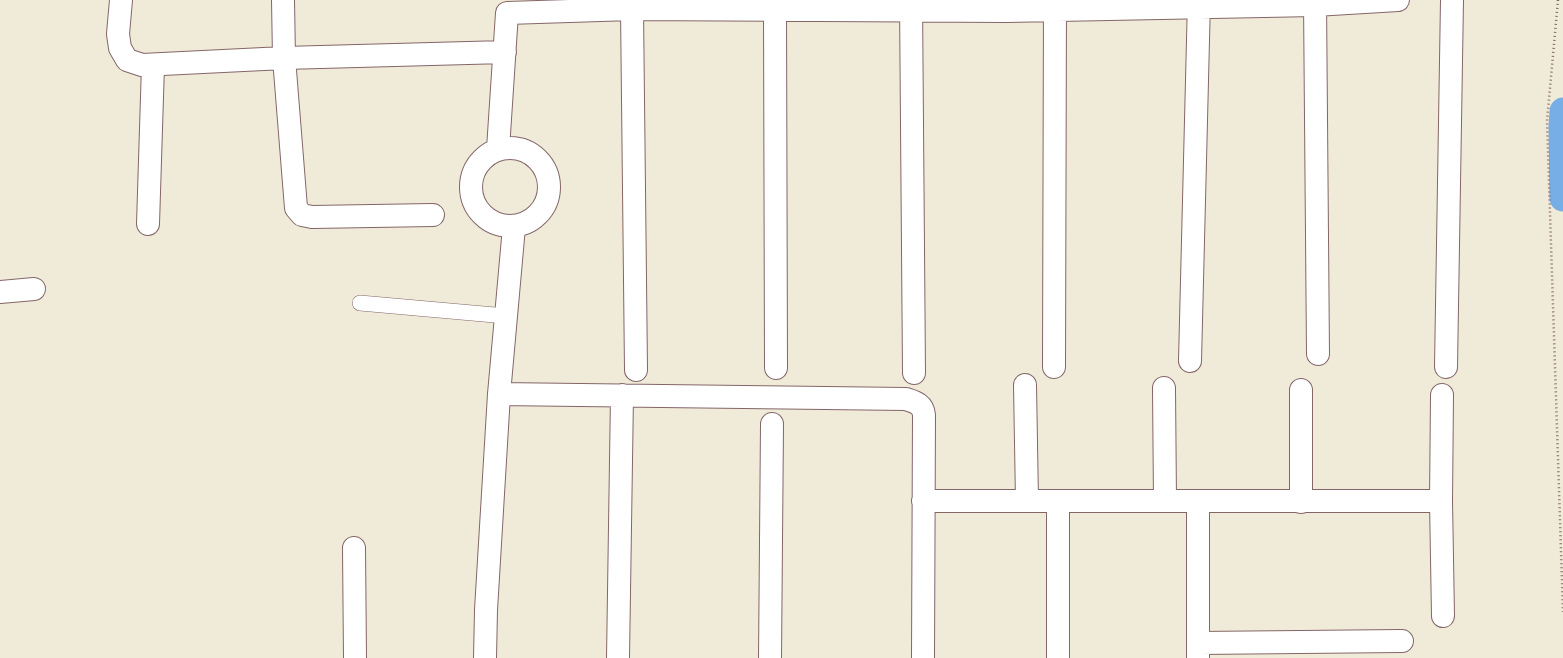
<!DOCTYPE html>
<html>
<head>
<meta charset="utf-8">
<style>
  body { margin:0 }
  canvas { display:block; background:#f0ebd8 }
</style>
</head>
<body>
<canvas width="1563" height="658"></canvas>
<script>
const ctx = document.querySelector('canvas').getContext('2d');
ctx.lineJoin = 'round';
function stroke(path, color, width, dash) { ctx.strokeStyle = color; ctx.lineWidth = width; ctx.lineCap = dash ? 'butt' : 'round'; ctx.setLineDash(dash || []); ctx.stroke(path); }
stroke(new Path2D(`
  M1563 111 1562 127 1563 198`), '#78aee6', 27);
const lane = new Path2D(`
  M360 303 506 316`);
const street = new Path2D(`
  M121 0 118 34 120 48 127 60 142 65 284 58 505 52
  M283 0 284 58 296 208 302 215 312 217 433 215
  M911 0 914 373
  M1315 0 1318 354
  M632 9 636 370
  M775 10 776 368
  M471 187a39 39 0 1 1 78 0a39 39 0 1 1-78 0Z
  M498 149 507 13 632 9 1006 11 1315 5 1398 0
  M148 224 153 65
  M0 292 34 289
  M1190 361 1199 0
  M1054 367 1055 0
  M1446 367 1452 0
  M1025 385 1027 501
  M1164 388 1165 501
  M499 394 906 399C915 402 923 404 924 415L923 658
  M1442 395 1441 501 1443 616
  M923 501H1441
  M1198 502V658
  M1301 502V390
  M354 548 355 658
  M1198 643 1402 641
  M485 658 486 610 499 394 514 227
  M618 658 622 395
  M770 658 772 424
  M1058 658V501`);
stroke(lane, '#846668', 16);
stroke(street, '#846668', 24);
stroke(new Path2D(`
  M1558 0 1547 121 1563 612`), '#846668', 2.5, [1, 3]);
stroke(lane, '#fff', 15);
stroke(street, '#fff', 22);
</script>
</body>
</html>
